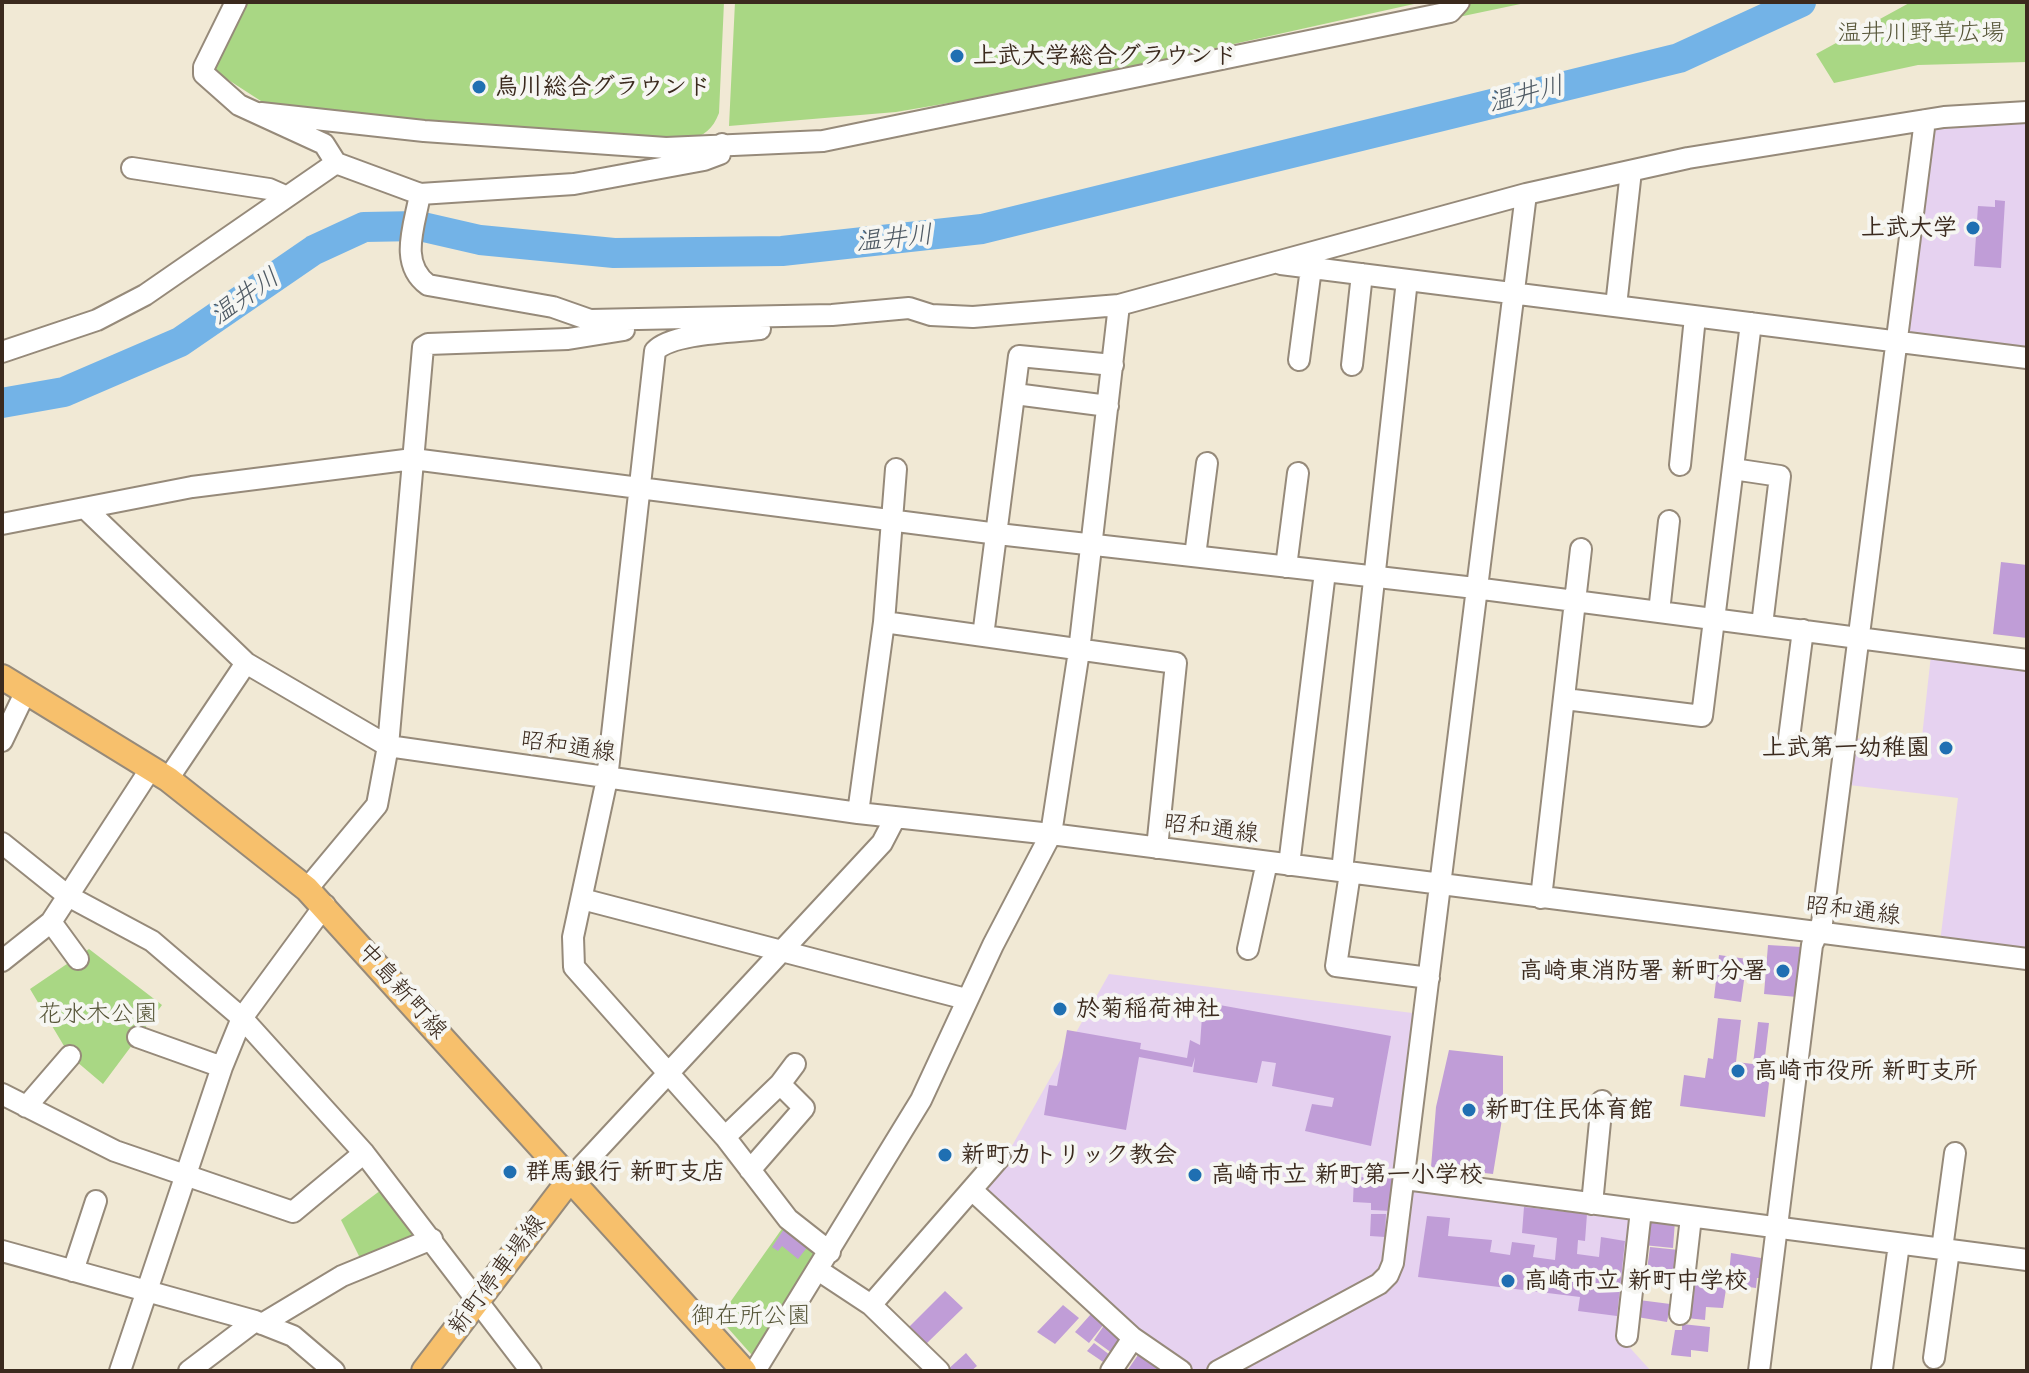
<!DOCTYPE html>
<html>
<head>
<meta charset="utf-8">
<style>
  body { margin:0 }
  #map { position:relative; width:2029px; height:1373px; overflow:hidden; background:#f1e9d5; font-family:"Playpen Sans",sans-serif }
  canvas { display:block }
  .frame { position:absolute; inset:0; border:4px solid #3b2a1e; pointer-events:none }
</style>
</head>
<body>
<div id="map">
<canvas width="2029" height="1373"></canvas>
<div class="frame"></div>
</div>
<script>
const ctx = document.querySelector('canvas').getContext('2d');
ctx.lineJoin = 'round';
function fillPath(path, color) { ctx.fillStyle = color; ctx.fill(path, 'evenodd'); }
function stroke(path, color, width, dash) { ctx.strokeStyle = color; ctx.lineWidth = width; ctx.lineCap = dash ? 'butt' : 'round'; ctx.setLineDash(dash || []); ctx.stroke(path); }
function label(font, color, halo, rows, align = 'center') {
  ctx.font = font + ' "Playpen Sans","Klee One",sans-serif'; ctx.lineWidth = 8; ctx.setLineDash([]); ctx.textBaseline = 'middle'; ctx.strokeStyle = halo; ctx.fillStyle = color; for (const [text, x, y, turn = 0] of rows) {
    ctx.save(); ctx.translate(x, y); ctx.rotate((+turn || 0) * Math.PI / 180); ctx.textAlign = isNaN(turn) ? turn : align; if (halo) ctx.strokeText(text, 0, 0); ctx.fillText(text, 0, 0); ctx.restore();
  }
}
fillPath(new Path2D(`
  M2027 121V354L1915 339 1905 327 1932 129Z
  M1931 655 2027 667V951L1940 942 1958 798 1849 785 1854 738 1921 746Z
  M1109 974 1420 1014 1386 1271 1205 1370H1188L1129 1331 978 1190 1004 1160Z
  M1408 1184 1638 1214 1622 1339 1651 1371H1227L1381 1286Z`), '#e6d2f0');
fillPath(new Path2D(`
  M243 2H724L719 113C713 129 704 136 688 140L424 126 289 107 264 103 213 70Z
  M735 2H1423L1031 89 896 112 729 126Z
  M1451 2H1530L1449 19Z
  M1911 2H2027V62L1918 65 1834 83 1816 54Z
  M89 949 162 1005 103 1084 70 1056 30 989Z
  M381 1190 417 1232 416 1240 363 1264 341 1220Z
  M786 1223 822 1252 757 1353 751 1354 719 1318Z`), '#a9d784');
stroke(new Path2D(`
  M2 403 64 392 180 342 314 250 364 227 419 226 480 240 614 253 782 251 982 229 1679 58 1801 2`), '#73b3e7', 30);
fillPath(new Path2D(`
  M1995 200 2005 201 2001 268 1974 266 1978 206 1995 207Z
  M2001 562 2027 565V638L1993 634Z
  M1768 945 1801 947 1797 997 1764 994Z
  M1719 955 1747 959 1741 1002 1714 998Z
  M1203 1002 1391 1036 1371 1146 1305 1131 1312 1104 1332 1107 1334 1098 1272 1086 1276 1063 1262 1061 1257 1083 1193 1072 1195 1057 1192 1067 1139 1057 1126 1130 1044 1115 1049 1085 1057 1086 1067 1030 1141 1043 1140 1049 1187 1058 1190 1040 1200 1045Z
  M1718 1018 1741 1020 1736 1062 1753 1064 1758 1022 1769 1023 1764 1065 1771 1066 1765 1117 1680 1106 1684 1075 1705 1078 1708 1058 1713 1059Z
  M1449 1050 1503 1056V1113L1493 1174 1431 1167 1436 1107Z
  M1354 1177 1393 1178 1392 1211 1371 1210V1203L1353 1202Z
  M1524 1207 1587 1214 1585 1241 1578 1240 1577 1254 1599 1257 1601 1237 1625 1241 1617 1316 1578 1311 1580 1297 1418 1277 1427 1216 1450 1218 1448 1236 1492 1240 1490 1252 1510 1255 1512 1242 1535 1245 1533 1257 1555 1260 1557 1238 1522 1233Z
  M1371 1214H1386L1385 1237 1370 1236Z
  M1647 1218 1675 1221 1673 1248 1643 1245Z
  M786 1226 809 1245 798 1259 782 1246 778 1251 772 1247Z
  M1650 1247 1679 1250 1677 1282 1665 1280V1272L1647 1270Z
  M1731 1253 1761 1258 1762 1278H1757L1756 1288 1728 1284Z
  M1694 1280 1727 1283 1723 1308 1706 1307 1705 1320 1687 1318Z
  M945 1291 963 1308 926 1344 908 1328Z
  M1639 1300 1678 1305 1677 1311 1669 1312 1667 1322 1637 1317Z
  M1063 1305 1079 1318 1055 1344 1037 1332Z
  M1091 1314 1104 1324 1089 1343 1075 1332Z
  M1105 1324 1127 1340 1116 1356 1094 1340Z
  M1682 1324 1710 1327 1708 1352 1691 1350V1357L1671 1355 1675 1330H1682Z
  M1094 1343 1114 1358 1109 1366 1087 1351Z
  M1140 1352 1168 1371H1127Z
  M966 1353 977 1366 971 1371H946Z`), '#c09dd7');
const minor = new Path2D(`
  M261 113 424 131 666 148 823 141 1450 12 1459 2
  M336 163 420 194 574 184 704 160 720 154 722 144
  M132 168 269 189 285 196
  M420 194C415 225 398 263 428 285L553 307 590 320 832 315 909 308 931 315 973 317 1119 305 1526 194 1688 158 1944 117 2027 112
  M1281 264 2027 358
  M1616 306 1631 171
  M760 329C735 332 671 333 655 351L607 779 573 937 574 967 725 1137 788 1219 830 1252
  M2 352 97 320 145 295 336 163 324 144 239 105 204 74V67L236 2
  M1299 360 1311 268
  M1352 365 1362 274
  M1015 394 1108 406
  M1680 465 1695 317
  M1733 469 1780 476 1762 625
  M86 509 246 663 388 746 858 813 1051 834 2027 959
  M2 524 192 487 413 459 998 534 1475 588 2027 660
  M1195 556 1207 463
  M1286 567 1298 473
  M1659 612 1669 521
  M884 622 1176 663 1157 848
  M983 636 1019 356 1113 365
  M1565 699 1702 716 1751 323
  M2 741 26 691
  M1788 746 1803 630
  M168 779 246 663
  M858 813 884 622 896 469
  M2 843 68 896 152 941 242 1018 364 1153 531 1371
  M1289 865 1325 572
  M1342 871 1407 280
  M1350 873 1336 966 1429 978
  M307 889 377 805 388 746 423 347 428 344 568 339 624 330
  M1541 898 1581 549
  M582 899 966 999
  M51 922 78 959
  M1248 949 1267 862
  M2 961 51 922 151 768
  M138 1037 222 1067
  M2 1094 115 1151 293 1212 364 1153
  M26 1107 70 1056
  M725 1137 780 1084 795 1064
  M750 1170 804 1108 780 1084
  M571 1178 882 843 895 818
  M1405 1179 2027 1260
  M973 1191 1133 1338 1181 1371
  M1592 1204 1602 1101
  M1942 1249 1955 1153
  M2 1251 255 1321 293 1336 334 1371
  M818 1270 871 1305 939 1371
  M73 1271 96 1201
  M871 1305 1000 1157
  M1680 1314 1691 1217
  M262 1324 342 1276 432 1239
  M1627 1336 1641 1210
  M1934 1358 1949 1250
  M1882 1369 1899 1244
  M120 1371 222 1067 242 1018 325 905
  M189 1371 255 1321
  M755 1371 921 1100 993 945 1051 834 1079 651 1119 305
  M1111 1371 1133 1338
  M1218 1371 1379 1284 1388 1275 1393 1263 1526 194
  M1759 1371 1812 945 1822 923 1925 120`);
const major = new Path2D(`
  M2 677 168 779 307 889 744 1371
  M424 1371 571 1178`);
stroke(minor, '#968a7a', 24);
stroke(major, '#968a7a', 28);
stroke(minor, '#fff', 20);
stroke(major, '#f7c06c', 24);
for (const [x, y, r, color] of [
  [957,56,8,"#1f6fb2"],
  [479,87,8,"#1f6fb2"],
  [1973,228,8,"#1f6fb2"],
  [1946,748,8,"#1f6fb2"],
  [1783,971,8,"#1f6fb2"],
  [1060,1009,8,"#1f6fb2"],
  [1738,1071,8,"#1f6fb2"],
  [1469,1110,8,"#1f6fb2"],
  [945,1155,8,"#1f6fb2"],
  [510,1172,8,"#1f6fb2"],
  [1195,1175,8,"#1f6fb2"],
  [1508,1281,8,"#1f6fb2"]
]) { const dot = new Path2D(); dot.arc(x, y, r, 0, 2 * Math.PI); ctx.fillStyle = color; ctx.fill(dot); stroke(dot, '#f6f6f2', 3); }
label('24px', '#565538', '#f6f6f2', [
  ["温井川野草広場",1921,33],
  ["花水木公園",98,1014],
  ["御在所公園",751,1316]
]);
label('bold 24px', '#3b2a1e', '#f6f6f2', [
  ["上武大学総合グラウンド",973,56],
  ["烏川総合グラウンド",495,87],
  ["上武大学",1957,228,"right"],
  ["上武第一幼稚園",1930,748,"right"],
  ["高崎東消防署 新町分署",1767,971,"right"],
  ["於菊稲荷神社",1076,1009],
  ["高崎市役所 新町支所",1754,1071],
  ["新町住民体育館",1485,1110],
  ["新町カトリック教会",961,1155],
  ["群馬銀行 新町支店",526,1172],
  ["高崎市立 新町第一小学校",1211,1175],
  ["高崎市立 新町中学校",1524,1281]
], 'left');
label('24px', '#3b2a1e', '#f6f6f2', [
  ["昭和通線",568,747,8],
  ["昭和通線",1211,829,7],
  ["昭和通線",1853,911,7],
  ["中島新町線",402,991,48],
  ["新町停車場線",497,1275,-53]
]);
label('italic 26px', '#4f5a64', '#f6f6f2', [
  ["温井川",1526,95,-14],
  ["温井川",894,239,-6],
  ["温井川",245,297,-35]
]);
</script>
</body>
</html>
